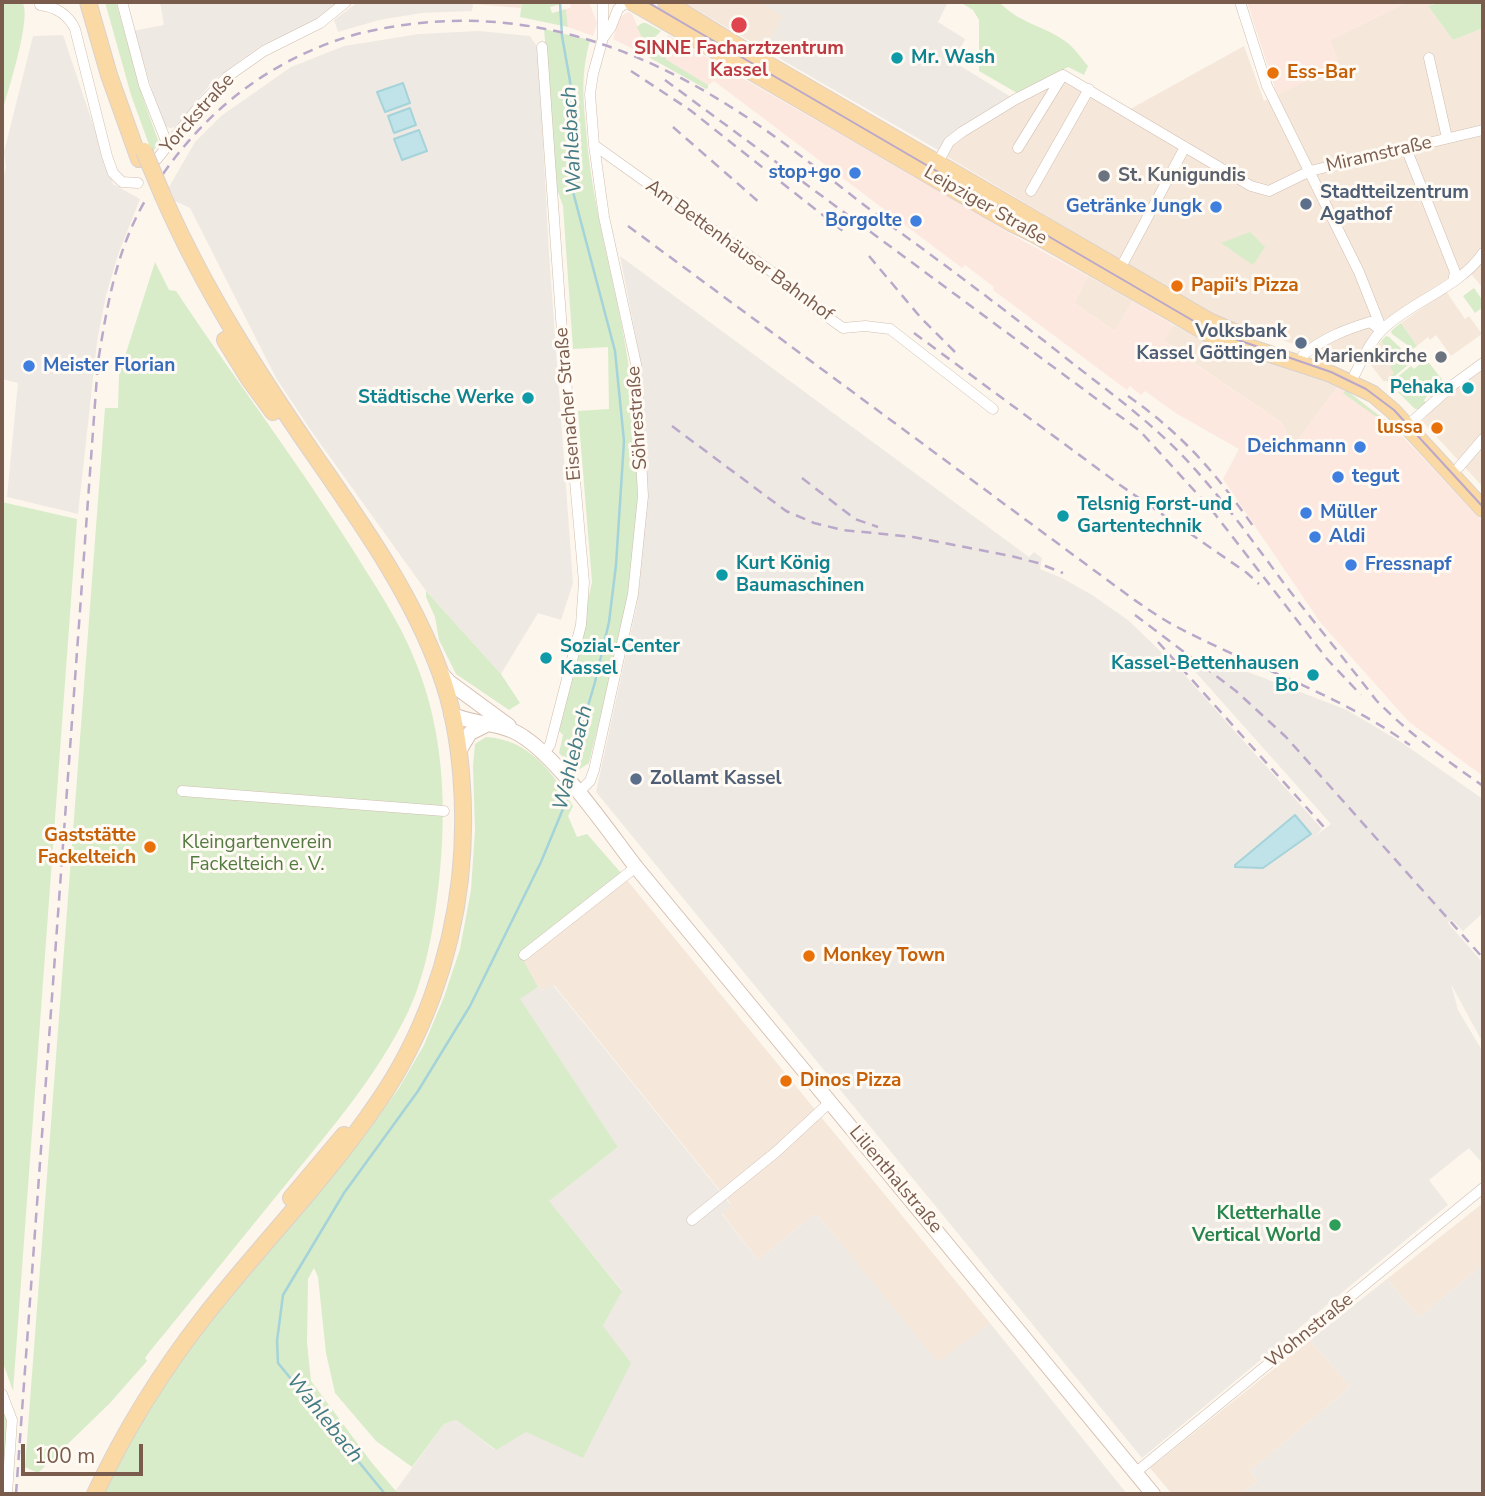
<!DOCTYPE html>
<html>
<head>
<meta charset="utf-8">
<style>
  body { margin:0 }
  #map { position:relative; width:1485px; height:1496px; overflow:hidden; background:#fdf6ec; font-family:"Nunito Sans",sans-serif }
  canvas { display:block }
  .frame { position:absolute; inset:0; border:4px solid #7a5c4d; pointer-events:none }
  .scale { position:absolute; left:21px; top:1444px; width:122px; height:32px; box-sizing:border-box; border:4px solid #7a5c4d; border-top:0; padding-left:9px; font-size:21px; line-height:24px; white-space:nowrap; color:#7a5c4d; -webkit-text-stroke:5px #fffaf3; paint-order:stroke }
</style>
</head>
<body>
<div id="map">
<canvas width="1485" height="1496"></canvas>
<div class="frame"></div>
<div class="scale">100 m</div>
</div>
<script>
const ctx = document.querySelector('canvas').getContext('2d');
ctx.lineJoin = 'round';
function fillPath(path, color) { ctx.fillStyle = color; ctx.fill(path, 'evenodd'); }
function stroke(path, color, width, dash) { ctx.strokeStyle = color; ctx.lineWidth = width; ctx.lineCap = dash ? 'butt' : 'round'; ctx.setLineDash(dash || []); ctx.stroke(path); }
function label(font, color, halo, rows, align = 'center') {
  ctx.font = font + ' "Nunito Sans",sans-serif'; ctx.lineWidth = 6; ctx.setLineDash([]); ctx.textBaseline = 'middle'; ctx.strokeStyle = halo; ctx.fillStyle = color; for (const [text, x, y, turn = 0] of rows) {
    ctx.save(); ctx.translate(x, y); ctx.rotate((+turn || 0) * Math.PI / 180); ctx.textAlign = isNaN(turn) ? turn : align; if (halo) ctx.strokeText(text, 0, 0); ctx.fillText(text, 0, 0); ctx.restore();
  }
}
fillPath(new Path2D(`
  M469 2H522L521 8 473 4Z
  M683 2H759L784 16 765 50Z
  M1407 2H1443L1428 6 1453 40 1483 28V288L1465 267 1413 301 1401 312 1371 326 1374 334 1354 364 1222 320 946 156 953 144 987 120 1065 79 1123 113 1244 46 1264 101 1339 65 1330 40Z
  M1088 276 1133 301 1115 331 1074 303Z
  M1446 291 1465 319 1469 316 1482 334 1451 356 1436 335 1430 340 1428 337 1417 346 1401 323Z
  M1173 325 1207 340 1320 376 1339 385 1292 448 1282 423 1188 359 1189 356 1167 343 1164 340Z
  M1381 341 1398 362 1394 373 1384 382 1367 360Z
  M1483 368V487L1422 421 1448 392Z
  M622 874 990 1323 938 1363 816 1213 758 1260 722 1213 731 1204 554 985 543 990 538 987 521 958Z
  M1483 1203V1265L1419 1317 1387 1279Z
  M1310 1340 1350 1387 1250 1471 1258 1481 1241 1494H1172L1150 1468Z`), '#f5e8da');
fillPath(new Path2D(`
  M570 2H589L597 23 593 36 568 27 566 9 571 8Z
  M1247 2H1407L1330 40 1340 65 1277 95Z
  M628 12 632 14 649 52 643 54 613 39 620 17Z
  M668 35 916 178 960 201 1005 231 1088 276 1074 303 1115 331 1133 301 1173 325 1165 339 1167 343 1190 356 1189 360 1282 423 1292 447 1339 385 1389 422 1483 522V776L1409 722 1320 622 1223 479 1239 449 1177 414 1145 391 1141 395 1130 386 1127 390 993 290 994 287 965 265 962 268 714 81 708 85 667 60 662 47Z`), '#fde8e0');
fillPath(new Path2D(`
  M160 2H339L318 20 261 46 238 62 213 81 175 127 171 128 166 127 162 120 133 31 164 25Z
  M358 2H469L473 4 472 11 422 13 379 20 338 32 334 20Z
  M759 2H948L938 22 965 39 954 62 1011 97 965 124 946 140 938 150 765 50 783 16Z
  M479 31 530 36 538 48 549 254 573 583 561 620 538 613 501 674 426 591 312 432 276 378 190 208 175 201 169 187 195 142 221 116 291 67 344 46 419 34Z
  M63 35 113 184 140 199 119 252 106 295 97 342 78 514 7 497 18 383 2 379V184L6 167 4 152 33 36Z
  M620 256 1029 557 1034 552 1042 558 1040 569 1062 578 1092 595 1128 620 1182 672 1322 829 1314 837 1331 824 1183 658 1185 656 1204 671 1214 659 1347 710 1401 742 1483 799V913L1463 931 1452 920 1448 923 1483 963V1043L1451 984 1458 1010 1483 1052V1164L1469 1148 1429 1180 1448 1205 1142 1458 596 792 637 604 647 500 641 363Z
  M553 985 731 1205 722 1214 758 1260 816 1213 938 1362 990 1323 1127 1494H403L396 1490 444 1424 456 1420 495 1450 603 1326 622 1290 548 1201 618 1147 519 999 538 987 543 990Z
  M1483 1265V1494H1241L1258 1481 1250 1471 1350 1387 1310 1340 1387 1279 1419 1317Z`), '#efe9e4');
fillPath(new Path2D(`
  M8 2H22C33 15 7 94 2 113V6Z
  M105 2H116L144 101 159 143 152 153 131 95Z
  M522 2H568L550 7 552 13 566 9 568 27 520 17Z
  M960 2H999C1019 23 1042 25 1065 41 1074 47 1081 58 1088 66L1084 75 1068 67 1017 93 979 71V20L973 10Z
  M1443 2H1483V28L1453 40 1428 6Z
  M642 23H646L661 31 654 38 667 60 708 85V88L706 89 643 54 649 52 637 27Z
  M544 29 590 40C581 74 583 95 586 129 592 213 619 292 630 375 640 445 641 523 629 592 620 650 602 707 589 763L577 771 559 753 563 735 559 731 592 582 578 411 609 409 608 347 573 349 563 206 557 189Z
  M1250 232 1265 247 1253 265 1221 243Z
  M155 262 169 290 176 291C234 378 297 461 353 550 375 586 401 623 416 663 444 732 447 808 439 881 434 925 427 972 408 1012 377 1076 332 1128 287 1183 242 1238 197 1294 151 1350L145 1358 147 1361 110 1403 38 1473 25 1467 105 408H118L119 375Z
  M1474 288 1483 301V307L1475 313 1463 296Z
  M1401 323 1417 346 1413 349 1392 334 1391 331Z
  M1386 336 1389 337 1410 357 1409 364 1388 382 1386 380 1394 373 1390 367 1397 362 1381 341Z
  M1426 359 1444 382C1431 388 1408 394 1396 385L1393 387 1390 383 1411 366 1414 369Z
  M1446 384 1432 398 1428 395 1424 400 1426 403 1419 409H1415L1398 392Z
  M1346 390 1383 419 1382 421 1343 393Z
  M2 502 77 519 13 1391 2 1360Z
  M426 591 501 674 520 703 509 710 456 674 439 640 435 617 426 597Z
  M486 737C528 739 553 772 573 806L568 816 577 837 587 834 622 874 522 958 538 987 520 999 618 1147 549 1201 622 1291 603 1326 631 1363 583 1458 526 1432 496 1450 456 1420 444 1424 412 1467 376 1441 335 1393 326 1353 318 1277 314 1268 308 1279 307 1343 311 1381 372 1463 395 1490 403 1494H101L131 1431 209 1319 363 1138 399 1088 424 1045 444 997 460 949 471 890 475 830 473 766 475 744Z
  M2 1400 10 1425 2 1488Z`), '#d8ecc9');
const water = new Path2D(`
  M403 83 410 103 385 112 377 92Z
  M410 108 416 125 394 133 388 116Z
  M419 130 427 151 402 160 394 139Z
  M1295 815 1311 834 1263 868 1235 867V865Z`);
fillPath(water, '#bfe3e8');
stroke(water, '#a5d3da', 2);
stroke(new Path2D(`
  M560 2 562 36 570 81 572 188 615 351 624 441 616 565 609 622 595 682 572 761 571 775
  M385 1494 278 1363 277 1341 283 1295 344 1193 418 1091 470 1006 541 862 570 792`), '#a5d3da', 2.5);
const minor = new Path2D(`
  M122 2 144 85 168 146
  M1240 2 1267 86 1359 272 1382 330
  M40 5C56 7 68 14 75 29L107 156 113 173 122 182 138 183
  M603 37V2
  M542 47 563 346 584 582 581 625 550 745 543 754
  M1429 58 1447 138
  M1063 75 1251 186 1269 191 1310 171 1483 130
  M594 145 772 272 812 306 843 328 865 326 890 329 993 409
  M1018 148 1063 75
  M1406 148 1455 272 1453 282
  M157 159 197 109 227 77 264 51 320 23 346 2
  M938 162 949 142 962 132 1016 99 1063 75
  M1031 191 1089 89
  M1120 269 1185 147
  M1303 355C1324 338 1344 330 1370 322L1381 330
  M1355 374C1363 358 1371 340 1384 328 1414 300 1460 287 1483 253
  M1407 426 1453 385 1483 363
  M1459 467 1483 439
  M182 791 444 811
  M578 793 590 781 594 770 633 594 643 496 636 364 604 217 594 145 590 94 593 74 603 38 611 27 618 9 624 4 635 3
  M524 955 636 867
  M692 1220 776 1152 830 1102
  M2 1394 12 1420 7 1494
  M1135 1473 1483 1188`);
const secondary = new Path2D(`
  M441 673 449 682 509 726
  M451 714C471 724 493 722 513 731 553 749 608 831 636 867L1153 1494
  M458 753 470 733 488 724`);
const primary = new Path2D(`
  M88 2 109 75 139 159
  M632 2 1011 223 1032 233 1209 334 1331 374 1373 394 1393 411 1483 509
  M666 2 759 59 1209 321 1239 334
  M225 340 249 379 273 412
  M291 1198 344 1135
  M95 1494C125 1430 161 1372 204 1317 261 1244 326 1179 378 1102 423 1037 451 958 460 879 467 815 463 734 440 672 412 595 364 527 317 459 259 375 204 290 163 196`);
stroke(minor, '#d1beb0', 11);
stroke(secondary, '#d6c0b0', 16);
stroke(primary, '#dad1cd', 18);
stroke(minor, '#fff', 10);
stroke(secondary, '#fff', 14);
stroke(primary, '#fbd9a5', 16);
stroke(new Path2D(`
  M647 2 1209 330 1331 372 1366 389 1394 410 1483 507`), '#b9a8c9', 2);
stroke(new Path2D(`
  M631 71 690 110 844 232
  M665 80 1140 431 1211 509 1327 659 1361 695
  M673 127 760 203
  M163 174C211 105 276 57 357 34 495 0 617 34 734 109 796 148 852 198 912 241 968 282 1022 323 1076 366 1116 397 1158 428 1192 466 1226 503 1256 546 1286 586 1316 625 1347 662 1376 700 1409 734 1445 759 1483 786
  M628 226 1133 599C1148 609 1163 620 1179 628 1255 668 1339 694 1410 745
  M869 256 921 318 958 355
  M914 333 1120 485 1247 573 1259 584
  M1128 396C1182 434 1215 472 1253 526
  M672 426 786 511 814 523 843 530 913 537 1011 556 1038 563 1063 573
  M802 478 855 519 878 527
  M1135 615 1236 691 1286 737 1483 958
  M1158 642 1324 827
  M16 1494 98 362C107 306 116 251 145 201`), '#b9a8c9', 2.5, [10, 7]);
const primaryBridge = new Path2D(`
  M144 151 163 196`);
stroke(primaryBridge, '#dad1cd', 18, []);
stroke(primaryBridge, '#fbd9a5', 16);
for (const [x, y, r, color] of [
  [739,25,9,"#e0444e"],
  [897,58,7,"#0f9aa8"],
  [1273,73,7,"#e8710a"],
  [855,173,7,"#3f7fe0"],
  [1104,176,7,"#6b7280"],
  [1306,204,7,"#5c6f8a"],
  [1216,207,7,"#3f7fe0"],
  [916,221,7,"#3f7fe0"],
  [1177,286,7,"#e8710a"],
  [1301,343,7,"#5c6f8a"],
  [1441,357,7,"#6b7280"],
  [29,366,7,"#3f7fe0"],
  [1468,388,7,"#0f9aa8"],
  [528,398,7,"#0f9aa8"],
  [1437,428,7,"#e8710a"],
  [1360,447,7,"#3f7fe0"],
  [1338,477,7,"#3f7fe0"],
  [1306,513,7,"#3f7fe0"],
  [1063,516,7,"#0f9aa8"],
  [1315,537,7,"#3f7fe0"],
  [1351,565,7,"#3f7fe0"],
  [722,575,7,"#0f9aa8"],
  [546,658,7,"#0f9aa8"],
  [1313,675,7,"#0f9aa8"],
  [636,779,7,"#5c6f8a"],
  [150,847,7,"#e8710a"],
  [809,956,7,"#e8710a"],
  [786,1081,7,"#e8710a"],
  [1335,1225,7,"#2e9e5b"]
]) { const dot = new Path2D(); dot.arc(x, y, r, 0, 2 * Math.PI); ctx.fillStyle = color; ctx.fill(dot); stroke(dot, '#fffaf3', 2.5); }
label('bold 19px', '#be3a42', '#fffaf3', [
  ["SINNE Facharztzentrum",739,49],
  ["Kassel",739,71]
]);
label('bold 19px', '#0d838f', '#fffaf3', [
  ["Mr. Wash",911,58],
  ["Pehaka",1454,388,"right"],
  ["Städtische Werke",514,398,"right"],
  ["Telsnig Forst-und",1077,505],
  ["Gartentechnik",1077,527],
  ["Kurt König",736,564],
  ["Baumaschinen",736,586],
  ["Sozial-Center",560,647],
  ["Kassel",560,669],
  ["Kassel-Bettenhausen",1299,664,"right"],
  ["Bo",1299,686,"right"]
], 'left');
label('bold 19px', '#c56008', '#fffaf3', [
  ["Ess-Bar",1287,73],
  ["Papii‘s Pizza",1191,286],
  ["lussa",1423,428,"right"],
  ["Gaststätte",136,836,"right"],
  ["Fackelteich",136,858,"right"],
  ["Monkey Town",823,956],
  ["Dinos Pizza",800,1081]
], 'left');
label('19px', '#7a5c4d', '#fffaf3', [
  ["Yorckstraße",198,114,-48],
  ["Miramstraße",1379,155,-13],
  ["Leipziger Straße",985,206,30],
  ["Am Bettenhäuser Bahnhof",739,251,36],
  ["Eisenacher Straße",569,404,-95],
  ["Söhrestraße",638,418,-94],
  ["Lilienthalstraße",895,1180,50],
  ["Wohnstraße",1310,1331,-39]
]);
label('bold 19px', '#366cbe', '#fffaf3', [
  ["stop+go",841,173,"right"],
  ["Getränke Jungk",1202,207,"right"],
  ["Borgolte",902,221,"right"],
  ["Meister Florian",43,366],
  ["Deichmann",1346,447,"right"],
  ["tegut",1352,477],
  ["Müller",1320,513],
  ["Aldi",1329,537],
  ["Fressnapf",1365,565]
], 'left');
label('bold 19px', '#5b616d', '#fffaf3', [
  ["St. Kunigundis",1118,176],
  ["Marienkirche",1427,357,"right"]
], 'left');
label('bold 19px', '#4e5e75', '#fffaf3', [
  ["Stadtteilzentrum",1320,193],
  ["Agathof",1320,215],
  ["Volksbank",1287,332,"right"],
  ["Kassel Göttingen",1287,354,"right"],
  ["Zollamt Kassel",650,779]
], 'left');
label('19px', '#537a41', '#fffaf3', [
  ["Kleingartenverein",257,843],
  ["Fackelteich e. V.",257,865]
]);
label('bold 19px', '#27864d', '#fffaf3', [
  ["Kletterhalle",1321,1214],
  ["Vertical World",1321,1236]
], 'right');
label('italic 21px', '#437c86', '#fffaf3', [
  ["Wahlebach",573,140,-93],
  ["Wahlebach",574,758,-76],
  ["Wahlebach",324,1419,51]
]);
</script>
</body>
</html>
